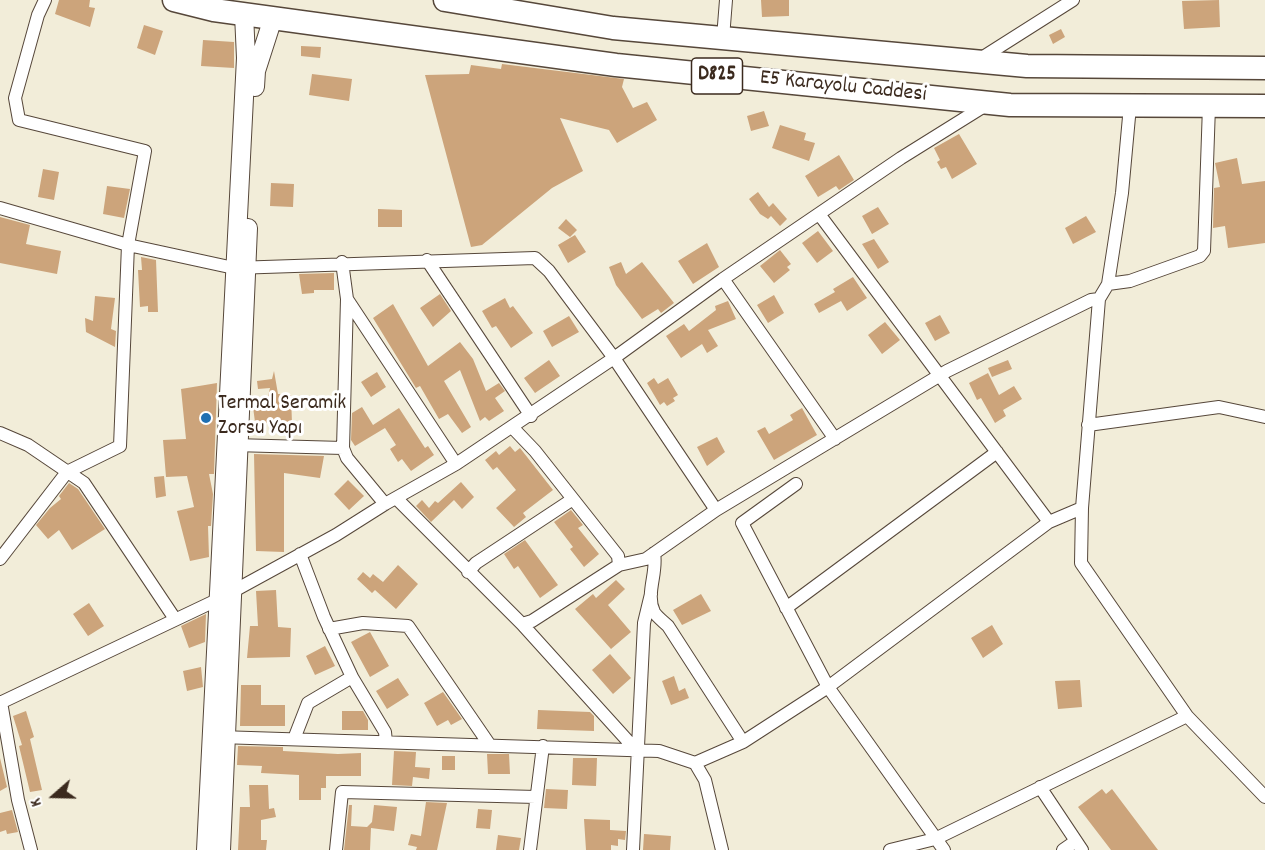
<!DOCTYPE html>
<html>
<head>
<meta charset="utf-8">
<style>
  body { margin:0 }
  #map { position:relative; width:1265px; height:850px; overflow:hidden; background:#f2edd9; font-family:Dekko,sans-serif }
  canvas { display:block }
  .north { position:absolute; left:24px; top:766px; width:60px; height:60px; -webkit-text-stroke:4px #fff; paint-order:stroke; rotate:250deg; font-size:16px; font-weight:700; line-height:24px; text-align:center; color:#3b2a1e }
  .north::after { content:''; display:block; margin:auto; width:21px; height:27px; background:#3b2a1e; clip-path:polygon(50% 0,100% 100%,50% 72%,0 100%) }
</style>
</head>
<body>
<div id="map">
<canvas width="1265" height="850"></canvas>
<div class="north">K</div>
</div>
<script>
const ctx = document.querySelector('canvas').getContext('2d');
ctx.lineJoin = 'round';
function fillPath(path, color) { ctx.fillStyle = color; ctx.fill(path, 'evenodd'); }
function stroke(path, color, width, dash) { ctx.strokeStyle = color; ctx.lineWidth = width; ctx.lineCap = dash ? 'butt' : 'round'; ctx.setLineDash(dash || []); ctx.stroke(path); }
function label(font, color, halo, rows, align = 'center') {
  ctx.font = font + ' Dekko,sans-serif'; ctx.lineWidth = 6; ctx.setLineDash([]); ctx.textBaseline = 'middle'; ctx.strokeStyle = halo; ctx.fillStyle = color; for (const [text, x, y, turn = 0] of rows) {
    ctx.save(); ctx.translate(x, y); ctx.rotate((+turn || 0) * Math.PI / 180); ctx.textAlign = isNaN(turn) ? turn : align; if (halo) ctx.strokeText(text, 0, 0); ctx.fillText(text, 0, 0); ctx.restore();
  }
}
fillPath(new Path2D(`
  M59 0H90L89 7 95 8 90 27 55 14Z
  M761 0H789V16L762 17Z
  M1219 0 1220 27 1184 29 1182 1Z
  M144 25 163 31 155 55 137 48Z
  M1061 29 1065 37 1053 44 1049 35Z
  M203 40 234 42V68L201 66Z
  M301 46 321 47 320 58 301 56Z
  M502 64 624 79 622 87 633 108 647 102 657 120 617 143 609 130 560 118 583 171 552 188 482 245 471 247 425 75 469 74 471 65 501 69Z
  M312 74 352 79 349 101 309 95Z
  M764 111 769 126 751 131 747 116Z
  M780 125 806 133 804 140 815 143 809 161 772 148Z
  M959 134 977 164 952 179 946 167 941 169 937 162 940 160 934 148Z
  M839 155 854 180 839 190 836 186 818 197 805 176Z
  M1237 158 1242 184 1265 181V243L1228 248 1225 226 1213 228 1214 188 1220 187 1215 163Z
  M43 169 59 172 54 200 38 197Z
  M271 183 294 184 293 207 270 206Z
  M107 186 130 189 124 218 103 214Z
  M758 192 769 207 773 203 787 219 780 226 771 216 768 219 760 214 749 199Z
  M878 207 889 224 872 234 862 216Z
  M378 209 402 210V227H378Z
  M1086 216 1096 232 1073 244 1065 228Z
  M0 217 30 225 26 244 61 251 57 274 0 263Z
  M566 219 577 230 570 237 558 228Z
  M818 231 833 251 817 263 802 243Z
  M575 235 586 252 568 263 558 245Z
  M874 239 889 262 878 269 862 244Z
  M707 243 719 267 693 284 678 261Z
  M780 250 791 264 787 267 790 270 774 283 760 266Z
  M141 257 156 260 158 312H148V306L140 307 138 270H142Z
  M621 262 626 274 642 262 674 303 661 313 658 309 642 319 616 285 609 267Z
  M334 273V290H314V293L302 294 299 274Z
  M853 277 867 298 847 311 841 301 819 313 814 304 835 292 833 289Z
  M440 294 451 311 433 327 420 308Z
  M774 295 784 313 768 323 757 305Z
  M95 296 115 298 111 329 116 331 115 347 86 332 85 318 93 321Z
  M505 298 510 308 513 306 533 333 511 348 496 326 492 328 482 311Z
  M728 301 736 319 708 330 718 346 707 353 702 344 681 358 666 336 684 324 689 331 716 310 715 306Z
  M393 304 428 366 460 342 473 359 486 391 499 383 505 391 495 398 504 411 489 421 485 417 480 421 460 370 444 381 471 427 462 433 448 414 439 419 420 386 416 388 373 318Z
  M940 315 950 333 935 341 925 323Z
  M569 316 579 332 552 347 543 331Z
  M885 322 900 340 882 354 868 335Z
  M549 360 560 376 535 393 524 378Z
  M1008 360 1012 369 992 377 988 368Z
  M274 371 278 394 291 395 292 424 255 422 253 407 266 405 270 388 258 389 257 381 272 379Z
  M377 372 386 387 371 397 361 382Z
  M988 373 999 395 1014 386 1022 399 1003 410 1006 416 995 423 981 398 977 400 969 383Z
  M654 378 658 384 668 378 678 395 673 398 675 401 667 406 664 402 660 405 647 383Z
  M217 383 214 474H209L213 494 211 526H208L209 557 190 561 177 511 194 507 187 476 166 477 163 440 186 439 181 389Z
  M362 407 373 425 399 408 425 448 428 446 434 455 411 471 402 459 398 462 390 449 396 445 385 428 355 446 351 440 352 413Z
  M802 408 817 435 774 460 757 431 765 427 769 434 793 420 790 415Z
  M717 437 725 452 707 466 697 447Z
  M510 446 515 452 520 448 553 490 523 513 526 517 514 527 496 508 516 490 497 467 493 470 485 460 496 451 499 455Z
  M254 454 324 456 320 478 284 473V552L256 551Z
  M164 476 166 496 156 498 154 477Z
  M348 480 364 496 349 510 334 494Z
  M461 482 474 497 462 509 454 500 431 522 416 506 422 500 429 508 435 501 438 503Z
  M69 483 78 489 105 529 72 550 59 530 48 539 36 525 50 508 61 499 59 496Z
  M571 510 583 525 578 528 599 554 584 567 570 549 573 547 554 522Z
  M525 540 558 585 540 598 518 566 514 569 504 554Z
  M398 565 418 584 396 609 375 590 372 593 357 579 363 572 370 578 373 574 383 582Z
  M616 580 625 589 608 605 631 632 611 649 575 609 593 594 596 598Z
  M276 590 278 627 291 628 290 657 247 658 250 626H258L256 591Z
  M701 594 711 611 682 625 673 610Z
  M89 603 104 626 88 636 73 614Z
  M206 614 205 642 189 648 181 626Z
  M992 625 1003 644 983 658 971 638Z
  M370 632 389 666 370 677 351 642Z
  M325 646 335 666 315 675 306 656Z
  M610 654 631 678 613 694 592 670Z
  M201 667 203 687 187 691 183 671Z
  M674 676 679 691 685 688 689 698 671 705 662 681Z
  M398 678 409 695 387 709 376 691Z
  M1080 680 1082 707 1058 709 1055 681Z
  M241 685H261V705H285V726H240Z
  M443 692 462 719 451 725 448 720 437 726 424 703Z
  M538 710 590 712 594 716V731L537 729Z
  M26 711 34 737 30 739 42 790 30 792 19 746 22 745 13 716Z
  M342 711H363L368 720V730H342Z
  M238 746 283 747V751L338 754 361 753V776H326V788H321V800H299V775L261 773 262 766 237 765Z
  M394 751 416 752 415 767 430 768 429 779 413 777 412 786 392 785Z
  M487 754H509L510 774H488Z
  M442 756H455V770H442Z
  M0 758 7 787 0 791Z
  M573 758H597L596 786 572 785Z
  M249 785H268L269 809 274 808 276 817 261 820V840H267L266 850H238L240 807H250Z
  M546 789 568 790 567 809 544 808Z
  M1102 789 1106 794 1112 789 1158 850H1111L1078 807Z
  M426 802 447 803 437 850H416L417 847 408 845 411 834 421 836Z
  M349 805H352L351 826 367 827 372 822 374 805 397 807 394 831 371 828 370 850H344Z
  M478 809 492 810 490 829 476 828Z
  M12 810 18 832 7 834 6 830 0 832V813Z
  M584 819 610 820V830L626 831 625 840 618 839V846L611 845V850H586Z
  M644 834 671 836 670 850H643Z
  M498 835 521 838 519 850H496Z`), '#cca47b');
const street = new Path2D(`
  M723 38 726 0
  M980 59 1073 0
  M1130 106 1122 193 1108 284 1099 299 1082 508 1081 563 1187 716 1265 797
  M0 208 128 245 234 268 535 258 549 271 614 358 716 510
  M819 214 1049 522
  M427 260 531 416
  M342 262 347 299 343 448 347 458 385 504
  M723 279 835 439
  M1108 284 1130 281 1200 256 1204 251 1209 106
  M347 299 456 464
  M1088 425 1219 407 1265 417
  M512 427 535 451 618 556 619 565 532 621 522 624
  M0 433 28 445 84 483 175 619
  M234 445 343 448
  M796 484 742 523 828 687 944 850
  M396 498 522 624 636 750
  M654 553C658 572 645 594 654 612 657 617 664 622 668 626L743 742
  M300 554 324 617 352 677
  M0 559 67 472 120 446 128 245 145 151 19 120 15 98 38 15 45 0
  M619 565 646 559 716 510 947 371 1091 300 1099 299
  M468 572 476 563 573 499
  M786 608 997 452
  M329 629 363 623 408 626 489 744
  M1 702 18 800 31 850
  M0 703 219 599 336 535 385 504 456 464 614 358 723 279 901 158 986 105
  M219 737 659 751 695 763 705 780 722 850
  M294 739 308 703 352 677 385 732 386 742
  M695 763 743 742 828 687 1049 522 1082 508
  M1040 787 1082 850
  M336 850 342 792 536 797
  M530 850 543 746
  M633 850 644 623 651 594
  M890 850 935 839 1187 716
  M1063 850 1076 841`);
const secondary = new Path2D(`
  M255 87 256 71 273 18
  M206 850 246 58 244 14
  M221 850 248 228`);
const highway = new Path2D(`
  M174 0 214 10 616 65 1010 105 1265 106
  M445 0 613 28 1027 66 1265 68`);
stroke(street, '#56473a', 14);
stroke(secondary, '#56473a', 20);
stroke(highway, '#56473a', 25);
stroke(street, '#fff', 12);
stroke(secondary, '#fff', 18);
stroke(highway, '#fff', 22);
for (const [x, y, r, color] of [
  [206,418,6,"#1f6fb2"]
]) { const dot = new Path2D(); dot.arc(x, y, r, 0, 2 * Math.PI); ctx.fillStyle = color; ctx.fill(dot); stroke(dot, '#fff', 2); }
for (const [x, y, w] of [
  [717,76,51]
]) { const box = new Path2D(); box.roundRect(x - w / 2, y - 18, w, 36, 4.5); ctx.fillStyle = '#fff'; ctx.fill(box); stroke(box, '#3b2a1e', 1.5); }
label('bold 21px', '#3b2a1e', null, [
  ["D825",717,76]
]);
label('22px', '#3b2a1e', '#fff', [
  ["E5 Karayolu Caddesi",843,88,6]
]);
label('22px', '#3b2a1e', '#fff', [
  ["Termal Seramik",218,405],
  ["Zorsu Yapı",218,430]
], 'left');
</script>
</body>
</html>
